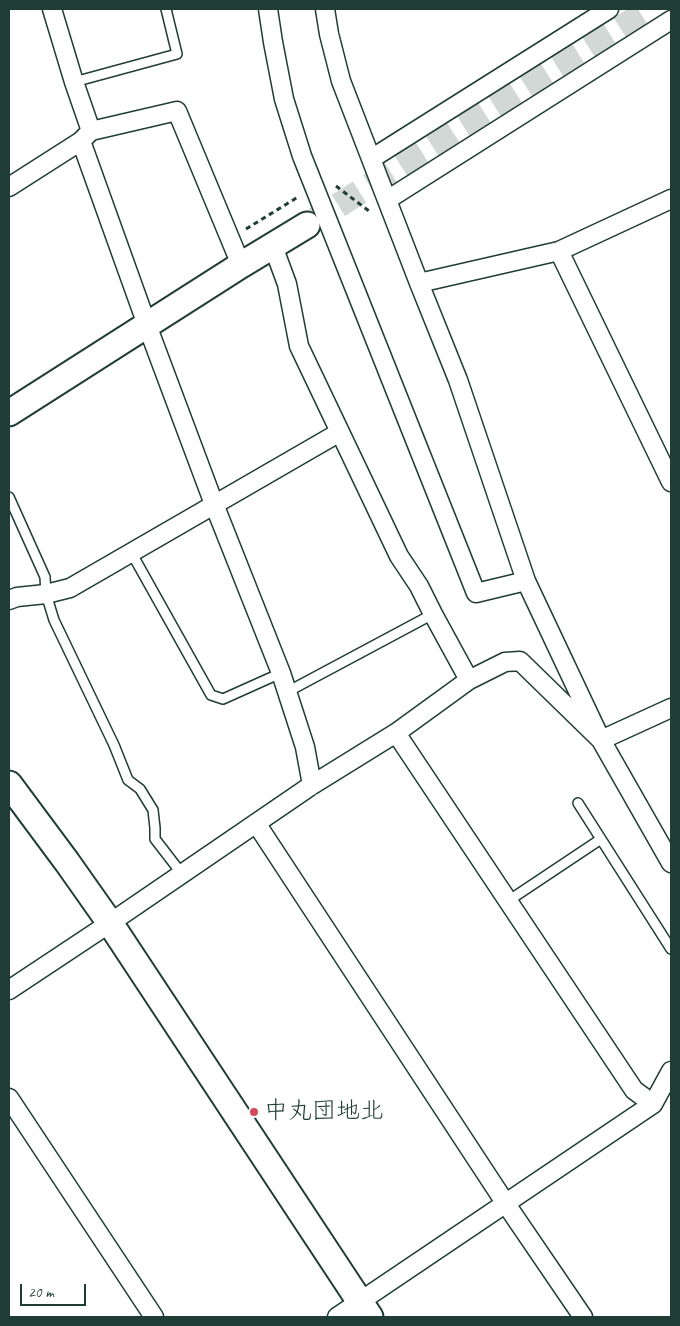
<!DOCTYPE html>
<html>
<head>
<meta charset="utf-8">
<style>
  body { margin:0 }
  #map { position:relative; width:680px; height:1326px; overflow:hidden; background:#fff; font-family:Caveat,sans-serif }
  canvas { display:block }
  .frame { position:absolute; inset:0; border:10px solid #1f3d34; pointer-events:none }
  .scale { position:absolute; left:20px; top:1284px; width:66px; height:22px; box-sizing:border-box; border:2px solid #1f3d34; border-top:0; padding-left:6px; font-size:15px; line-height:18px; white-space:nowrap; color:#1f3d34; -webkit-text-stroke:4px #fff; paint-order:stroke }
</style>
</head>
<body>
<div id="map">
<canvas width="680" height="1326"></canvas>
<div class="frame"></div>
<div class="scale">20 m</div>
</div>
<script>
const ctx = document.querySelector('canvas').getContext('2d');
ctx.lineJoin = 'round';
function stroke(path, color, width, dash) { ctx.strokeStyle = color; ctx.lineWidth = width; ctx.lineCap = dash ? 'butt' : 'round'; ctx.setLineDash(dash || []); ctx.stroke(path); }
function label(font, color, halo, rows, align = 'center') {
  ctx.font = font + ' Caveat,"Klee One",sans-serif'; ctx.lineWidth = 4; ctx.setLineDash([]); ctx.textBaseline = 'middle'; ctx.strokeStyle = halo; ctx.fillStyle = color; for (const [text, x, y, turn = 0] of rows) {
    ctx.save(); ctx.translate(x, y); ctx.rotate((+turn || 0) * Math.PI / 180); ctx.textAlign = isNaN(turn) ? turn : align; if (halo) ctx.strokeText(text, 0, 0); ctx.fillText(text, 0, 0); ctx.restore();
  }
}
stroke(new Path2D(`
  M307 225 651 9`), '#d2d8d6', 25, [25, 12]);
const lane = new Path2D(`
  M74 82 177 54 166 9
  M9 497 45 577 46 594 54 620 114 745 128 780 140 789 153 810 155 828V839L182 874
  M131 552 211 695 223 699 281 673
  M287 692 433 614
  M578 803 671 949
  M508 901 601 839`);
const street = new Path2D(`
  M52 9 74 82 91 131
  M268 9 273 42 284 99 302 156 476 593 526 581
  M325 9 329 34 341 81 419 283 458 380 526 581 601 740 671 863
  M81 141 147 325 214 504 281 673 305 747 312 785
  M371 159 609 9
  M9 187 81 141 91 131 177 111 241 265
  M387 200 671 20
  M273 246 287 284 299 346 399 556 419 586 433 614 469 680
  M559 251 671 482
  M419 283 559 251 671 199
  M9 600 17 597 46 594 70 588 340 432
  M396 733 634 1090 653 1104
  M256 823 506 1204 583 1317
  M9 990 110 923 312 785 396 733 469 680 505 662 520 661 601 740 671 708
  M9 1098 154 1317
  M337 1317 653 1104 671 1071`);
const secondary = new Path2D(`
  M9 413 241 265 307 225
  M9 784 67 862 110 923 370 1317`);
stroke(lane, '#1f3d34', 12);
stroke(street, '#1f3d34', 21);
stroke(secondary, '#1f3d34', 29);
stroke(new Path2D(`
  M336 186 369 211
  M246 229 298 197`), '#1f3d34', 3, [5, 4]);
stroke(lane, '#fff', 9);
stroke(street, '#fff', 18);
stroke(secondary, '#fff', 25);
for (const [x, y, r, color] of [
  [254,1112,5,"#d1495b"]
]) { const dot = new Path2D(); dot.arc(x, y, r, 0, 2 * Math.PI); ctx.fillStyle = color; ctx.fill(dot); stroke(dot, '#fff', 2); }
label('24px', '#1f3d34', '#fff', [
  ["中丸団地北",264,1112]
], 'left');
</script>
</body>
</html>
